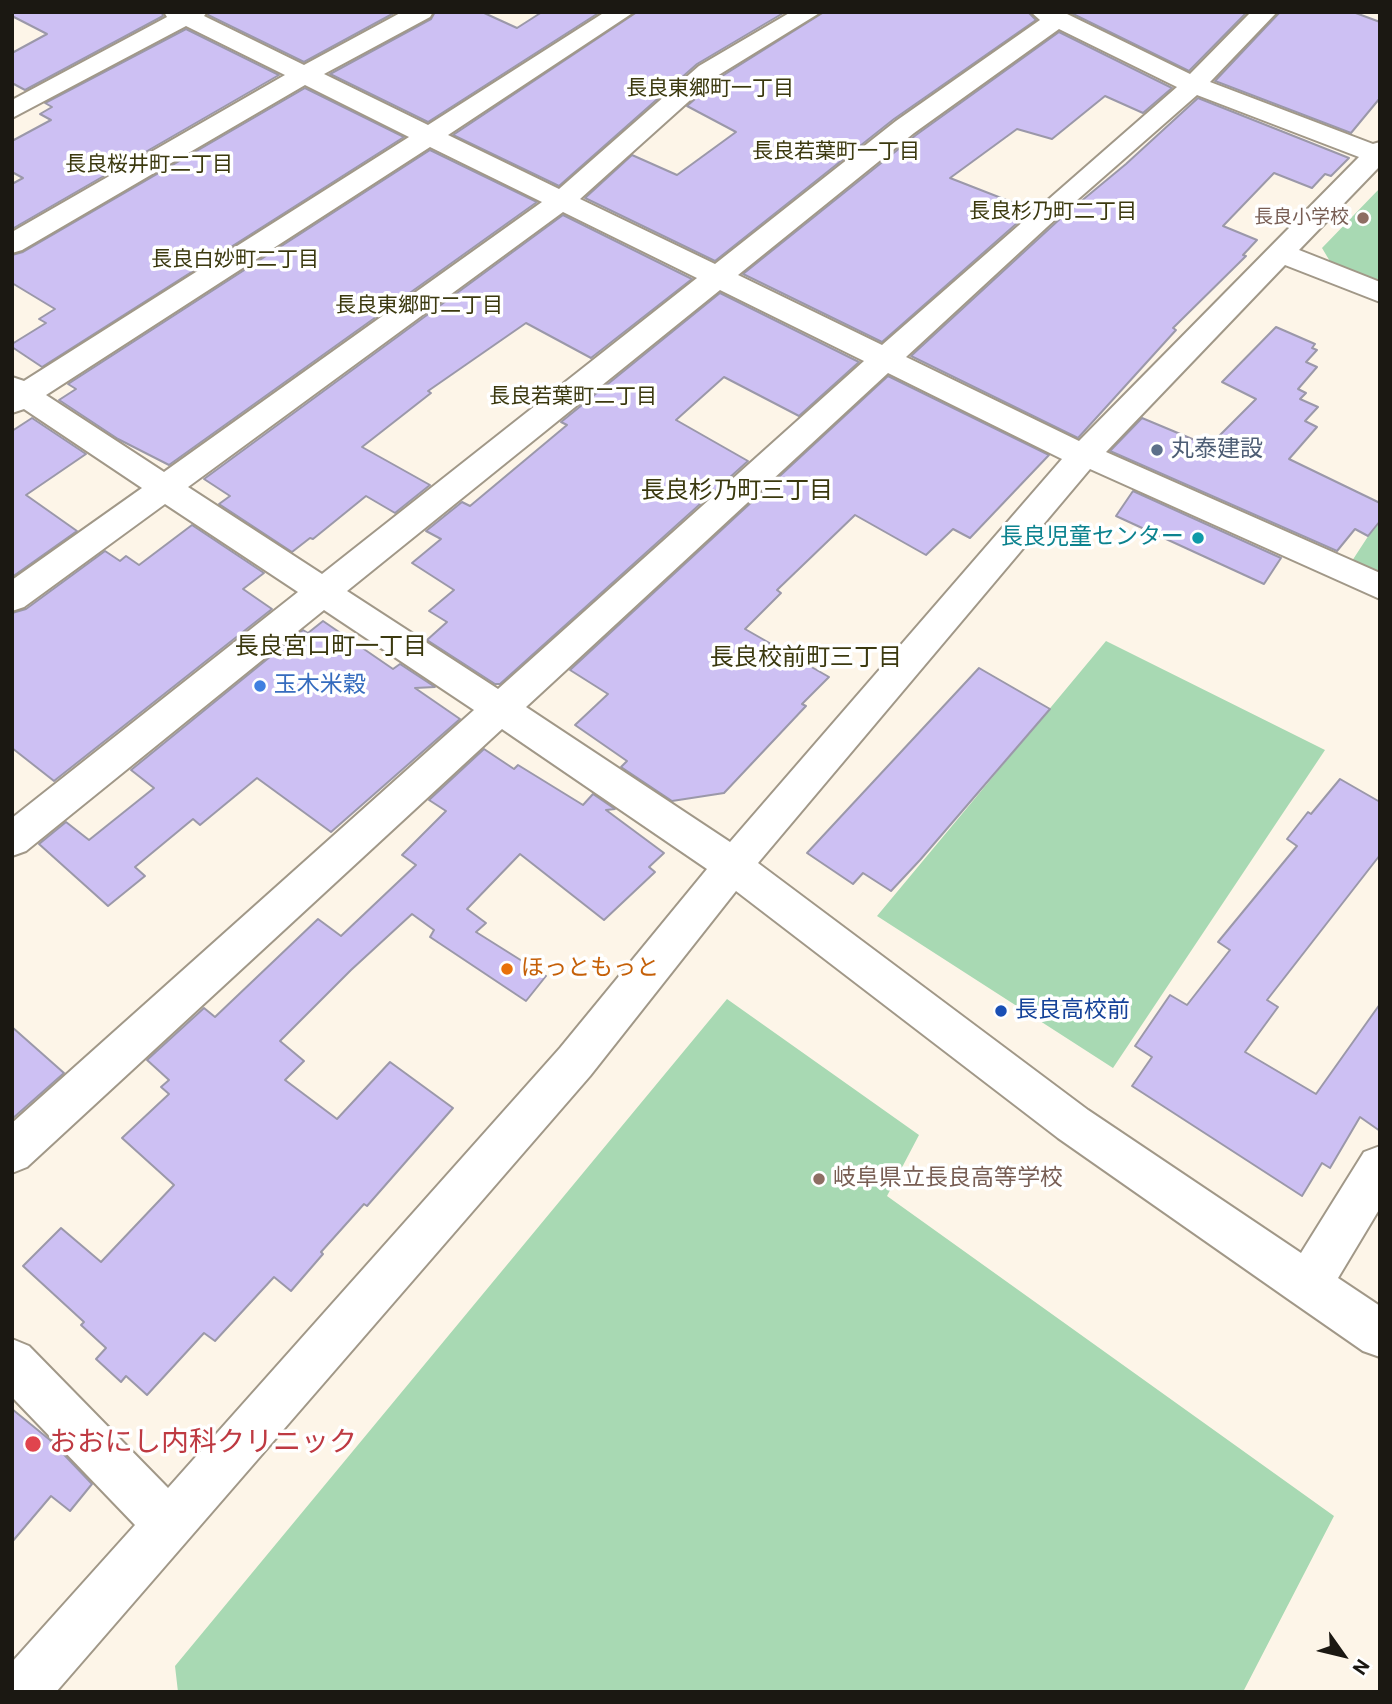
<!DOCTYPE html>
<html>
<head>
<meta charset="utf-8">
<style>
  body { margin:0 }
  #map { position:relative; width:1392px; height:1704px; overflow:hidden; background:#fdf5e8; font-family:Roboto,sans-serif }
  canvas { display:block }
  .frame { position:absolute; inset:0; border:14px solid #1b1812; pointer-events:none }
  .north { position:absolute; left:1308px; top:1620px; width:70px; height:70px; -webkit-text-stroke:5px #fff; paint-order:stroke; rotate:124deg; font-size:19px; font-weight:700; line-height:28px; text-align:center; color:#1b1812 }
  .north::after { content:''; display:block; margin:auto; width:24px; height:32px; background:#1b1812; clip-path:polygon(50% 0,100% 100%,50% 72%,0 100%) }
</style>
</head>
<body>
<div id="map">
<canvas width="1392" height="1704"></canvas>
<div class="frame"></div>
<div class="north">N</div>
</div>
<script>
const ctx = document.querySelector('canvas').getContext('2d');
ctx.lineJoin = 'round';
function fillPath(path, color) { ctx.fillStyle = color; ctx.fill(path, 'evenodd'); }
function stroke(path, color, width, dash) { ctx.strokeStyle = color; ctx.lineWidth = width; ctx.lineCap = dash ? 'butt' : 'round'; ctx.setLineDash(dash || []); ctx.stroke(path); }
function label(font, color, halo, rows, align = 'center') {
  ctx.font = font + ' Roboto,"Noto Sans JP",sans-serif'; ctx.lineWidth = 7; ctx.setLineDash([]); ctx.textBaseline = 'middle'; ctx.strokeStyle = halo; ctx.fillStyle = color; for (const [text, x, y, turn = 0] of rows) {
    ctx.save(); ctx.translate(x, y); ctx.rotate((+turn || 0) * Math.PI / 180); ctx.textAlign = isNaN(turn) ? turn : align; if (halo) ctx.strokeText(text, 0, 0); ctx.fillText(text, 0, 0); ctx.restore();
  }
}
fillPath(new Path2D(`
  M1380 188V282L1331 263 1322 248Z
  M1380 518V581L1350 564Z
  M1106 641 1325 750 1113 1068 877 916Z
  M727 999 919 1135 887 1196 1334 1516 1243 1692H178L175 1666Z`), '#a8d9b3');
const building = new Path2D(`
  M12 12H162L163 16 25 90 12 83V53L47 34 12 16Z
  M209 12H396L304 62 208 15Z
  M435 12H482L517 28 542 12H600L428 122 330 74 431 19Z
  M637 12H785L697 64 559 186 453 135Z
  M824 12H1028L1036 20 894 119 715 261 585 198 632 155 677 175 736 132 687 106 719 78Z
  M1069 12H1247L1189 71Z
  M1280 12H1353L1380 22V98L1351 133 1215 81Z
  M186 29 279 75 12 229V184L23 178 12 172V141L51 120 40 114 52 107 45 103Z
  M1059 32 1172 88 1143 113 1105 96 1052 139 1017 129 950 178 1032 210 882 342 743 274 916 135Z
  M305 88 404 137 42 367 12 347V344L46 323 39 319 55 309 12 283V255L23 252Z
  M1198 98 1349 158 1331 176 1325 174 1312 188 1274 173 1223 226 1257 240 1243 255 1246 256 1173 328 1176 330 1078 438 911 356 1062 217 1126 164Z
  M430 150 537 202 169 465 118 439 59 400 76 389 68 384Z
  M563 215 692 279 591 358 526 323 428 391 431 393 362 447 430 485 395 513 366 496 313 539 310 538 292 552 219 504 230 496 204 479Z
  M720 293 859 362 799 416 724 377 676 420 748 461 500 684H495L427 640 447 622 429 611 454 590 412 563 441 539 426 531 462 502 470 506 567 425 561 422Z
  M1276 327 1315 344 1312 348 1317 350 1306 362 1317 367 1298 389 1306 393 1300 399 1318 407 1305 421 1317 427 1289 459 1380 503V521L1368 536 1355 529 1337 551 1110 451 1142 418 1209 446 1256 399 1222 382Z
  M888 376 1049 455 970 538 953 529 926 555 855 515 777 590 781 593 745 629 829 677 802 704 806 706 724 793 672 801 621 767 627 761 575 725 608 694 570 670Z
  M32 418 86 454 26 495 77 531 12 577V431Z
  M1133 491 1281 558 1264 584 1116 516Z
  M192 525 264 573 243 589 272 609 54 781 12 748V613L26 609 105 551 120 561 126 556 139 565Z
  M323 621 393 669 400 664 435 687 415 688 460 719 331 832 257 778 200 825 193 819 135 867 145 876 108 906 39 844 66 822 89 840 154 788 131 770 303 630 308 633Z
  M979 668 1050 709 920 860 891 891 863 873 853 884 807 853Z
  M484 749 514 769 518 765 583 805 593 794 615 809 606 810 664 853 649 867 655 872 604 920 520 854 467 909 486 923 476 932 546 976 526 1001 430 937 434 930 412 914 351 970 280 1041 304 1061 285 1080 337 1119 390 1062 453 1108 367 1206 364 1204 321 1252 323 1254 291 1291 274 1277 215 1341 204 1333 147 1395 126 1376 121 1382 96 1359 106 1348 81 1325 84 1322 23 1266 61 1228 101 1262 174 1185 122 1138 169 1094 161 1087 169 1080 147 1060 204 1008 215 1017 318 919 341 936 416 865 402 855 446 811 429 800Z
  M1340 779 1380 802V855L1267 1000 1278 1007 1245 1052 1316 1094 1380 1004V1131L1360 1117 1330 1168 1322 1163 1302 1196 1132 1086 1152 1057 1135 1046 1170 995 1187 1005 1230 950 1218 942 1297 846 1287 839 1308 812 1311 814Z
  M12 1027 64 1073 12 1119Z
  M12 1409 50 1440 92 1484 70 1511 51 1496 12 1542Z`);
fillPath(building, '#cdc0f3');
stroke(building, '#9b98a9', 2);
const minor = new Path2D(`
  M164 12H207L204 16 304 65 402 12H433L430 17 324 74 428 125 605 12H634L448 135 559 189 699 66 791 12H821L717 76 580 199 715 264 896 121 1040 20 1031 12H1063L1190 74 1251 12H1277L1210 82 1373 144 1380 142V166L1299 250 1380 282V302L1285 265 1106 452 1380 573V599L1090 469 758 863 1088 1110 1301 1253 1364 1152 1380 1146V1208L1338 1278 1380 1306V1357L1363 1351 1291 1301 1058 1138 736 891 590 1076 56 1692H12V1662L135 1525 12 1397V1339L29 1346 168 1488 560 1048 707 869 502 729 27 1167 12 1173V1123L474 710 324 610 26 851 12 856V818L298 592 165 504 24 607 12 611V580L142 488 24 409 12 413V377L24 381 409 137 305 85 22 250 12 253V232L285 75 186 26 12 118V100L167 17ZM1059 29 1177 87 882 345 738 275 914 133ZM1197 95 1359 157 1079 441 906 357 1060 215ZM430 147 542 202 164 472 46 395ZM563 212 697 278 322 574 188 487ZM720 290 864 361 498 689 347 591ZM888 373 1062 459 730 842 526 707Z`);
stroke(minor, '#a19888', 4);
fillPath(minor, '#fff');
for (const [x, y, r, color] of [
  [1363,218,7,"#8d6e63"],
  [1157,450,7,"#5c6f8a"],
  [1198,538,7,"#0f9aa8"],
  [260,686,7,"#3f7fe0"],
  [507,969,7,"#e8710a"],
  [1001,1011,7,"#1a4fb4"],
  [819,1179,7,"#8d6e63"],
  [33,1444,9,"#e0444e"]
]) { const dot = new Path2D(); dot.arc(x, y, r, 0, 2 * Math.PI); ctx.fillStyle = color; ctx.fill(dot); stroke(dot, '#fff', 2.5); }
label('19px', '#785e54', '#fff', [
  ["長良小学校",1349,218]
], 'right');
label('21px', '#3b390f', '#fff', [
  ["長良東郷町一丁目",710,90],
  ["長良若葉町一丁目",836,153],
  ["長良桜井町二丁目",149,166],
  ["長良杉乃町二丁目",1053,213],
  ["長良白妙町二丁目",235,261],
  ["長良東郷町二丁目",419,307],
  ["長良若葉町二丁目",573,398]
]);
label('23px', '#4e5e75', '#fff', [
  ["丸泰建設",1171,450]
], 'left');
label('23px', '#0d838f', '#fff', [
  ["長良児童センター",1184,538]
], 'right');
label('23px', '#366cbe', '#fff', [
  ["玉木米穀",274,686]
], 'left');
label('23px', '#c56008', '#fff', [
  ["ほっともっと",521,969]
], 'left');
label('23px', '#164399', '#fff', [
  ["長良高校前",1015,1011]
], 'left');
label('23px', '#785e54', '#fff', [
  ["岐阜県立長良高等学校",833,1179]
], 'left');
label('24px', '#3b390f', '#fff', [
  ["長良杉乃町三丁目",737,492],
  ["長良宮口町一丁目",331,648],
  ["長良校前町三丁目",806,659]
]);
label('28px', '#be3a42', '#fff', [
  ["おおにし内科クリニック",49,1444]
], 'left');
</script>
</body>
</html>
